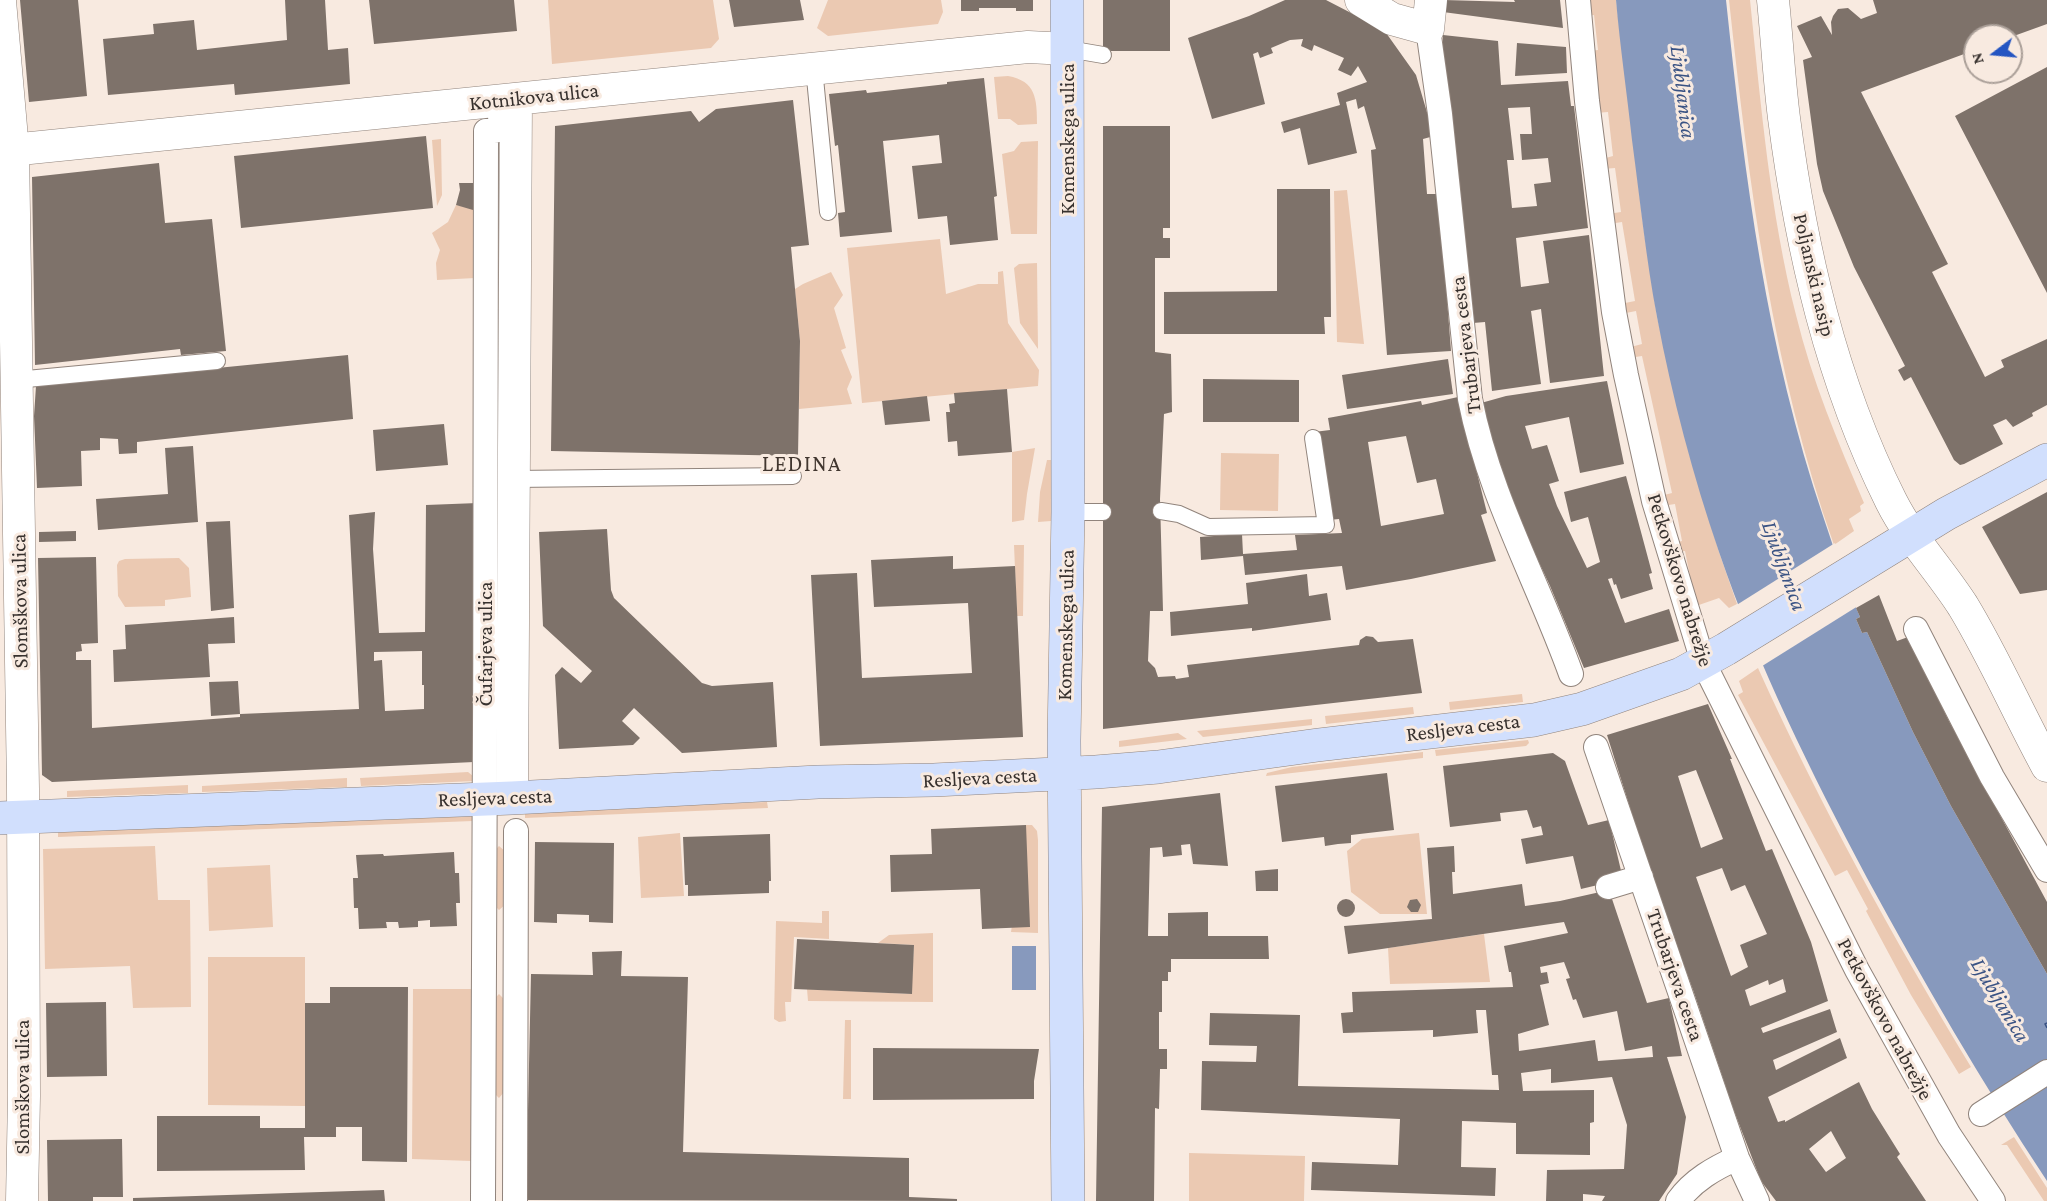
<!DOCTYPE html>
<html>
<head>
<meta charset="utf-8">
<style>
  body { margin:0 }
  #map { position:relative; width:2047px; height:1201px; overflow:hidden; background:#f8eae0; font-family:"Crimson Pro",serif }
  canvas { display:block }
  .north { position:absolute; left:1963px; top:24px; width:60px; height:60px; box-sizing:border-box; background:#f8eae0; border:2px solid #aba099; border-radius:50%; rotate:254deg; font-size:16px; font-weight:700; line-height:24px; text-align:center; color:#37312e }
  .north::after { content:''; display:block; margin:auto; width:21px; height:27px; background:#2455c2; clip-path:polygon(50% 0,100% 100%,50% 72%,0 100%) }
</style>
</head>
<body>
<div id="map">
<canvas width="2047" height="1201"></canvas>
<div class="north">N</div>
</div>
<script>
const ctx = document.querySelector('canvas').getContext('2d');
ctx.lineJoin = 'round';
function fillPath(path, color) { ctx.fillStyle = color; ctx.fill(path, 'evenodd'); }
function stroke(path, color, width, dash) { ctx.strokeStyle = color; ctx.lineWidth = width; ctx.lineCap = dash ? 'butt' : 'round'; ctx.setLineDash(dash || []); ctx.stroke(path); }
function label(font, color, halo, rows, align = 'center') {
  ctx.font = font + ' "Crimson Pro",serif'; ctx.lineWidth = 6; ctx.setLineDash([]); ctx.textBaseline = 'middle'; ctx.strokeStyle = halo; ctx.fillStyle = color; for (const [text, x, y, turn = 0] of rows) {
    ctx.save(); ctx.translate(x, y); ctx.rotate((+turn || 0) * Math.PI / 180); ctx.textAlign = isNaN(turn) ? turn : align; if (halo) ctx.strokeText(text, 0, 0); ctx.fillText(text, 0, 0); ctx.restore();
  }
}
fillPath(new Path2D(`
  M548 0H713L719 39 711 48 552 64Z
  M828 0H941L943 12 938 24 828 36 817 28Z
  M1584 0H1616L1644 232 1657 317 1690 456 1719 552 1737 604 1729 608 1719 598 1696 606 1685 551 1675 553 1673 543 1682 541 1675 504 1662 506 1660 496 1672 493 1642 356 1629 358 1627 348 1642 344 1636 311 1621 314 1620 304 1635 301 1622 222 1609 224 1608 214 1621 212 1615 168 1603 169 1602 159 1613 156 1608 112 1596 113 1589 51 1598 50 1594 15 1586 16Z
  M1729 0H1750C1761 106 1770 212 1796 315 1812 381 1838 442 1864 503L1860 506 1861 511 1849 519 1854 531 1834 545C1772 369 1749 184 1729 0Z
  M1008 76C1036 81 1037 99 1037 124L1018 125 1010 119H998L994 77Z
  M441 139 442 195 437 206 432 140Z
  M1038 141 1037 234H1011L1002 154 1014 151 1021 142Z
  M1347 190 1364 344 1337 342 1334 191Z
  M456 205 476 209 475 278 437 280 436 263 440 250 432 233 448 222Z
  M940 239 946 294 978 284H998V272L1003 271 1008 323 1039 370 1038 386 862 403 847 248Z
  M1037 263 1038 349 1020 323 1014 268 1019 264Z
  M831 272 843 295 834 308 846 348 841 350 852 377 847 389 852 404 799 409 800 341 795 289 803 284Z
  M1035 448 1027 494 1024 520 1012 522V452Z
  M1221 453 1279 454 1278 511 1220 510Z
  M1047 460H1051V521L1038 522 1040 492Z
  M1014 545H1024L1023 616H1017Z
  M179 558 189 568 191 597 165 600V606L125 607 118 596 117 565 119 561 125 559Z
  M1758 668C1820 805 1893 938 1971 1067L1959 1074 1911 995 1866 911 1868 909 1847 870 1835 876 1738 695 1743 692 1739 681Z
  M1522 694 1523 702 1450 710 1449 702Z
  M1413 707 1414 714 1326 724 1325 716Z
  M1312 719V725L1203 737 1197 731Z
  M1178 733 1187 739 1119 747V741Z
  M1528 740 1529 743 1526 746 1436 756 1435 750Z
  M1423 752V758L1266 776 1267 773 1292 767Z
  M468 772 473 776 475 781 361 786 360 778Z
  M347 778V787L202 792V786Z
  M188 785V793L67 797V791Z
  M767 802 768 808 525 818V811Z
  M472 813 473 821 58 837V831Z
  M1026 825H1032L1037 831 1038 840V933L1011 932Z
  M680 833 684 896 641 898 638 837Z
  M1419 833 1427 914H1380L1351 892 1347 851 1362 839Z
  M155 846 158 900H190L191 1007 133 1008 130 966 45 969 43 849Z
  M499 846 506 852V904L499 910 493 904V852Z
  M270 865 273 927 209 931 207 868Z
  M822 911H829V939L794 937 791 1002H785L786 1021 779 1022 774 1019 776 921 822 923Z
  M933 933V1002L808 1001 807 989 911 994 914 945 878 943 889 935Z
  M1484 934 1490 982 1390 984 1388 948Z
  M208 957H305V1106L208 1105Z
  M413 989H473L472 1161 412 1159Z
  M499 994 505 1000V1091L499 1098 492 1091 493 1000Z
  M845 1020H851V1099H843Z
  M2014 1137 2047 1188V1201H2044L2007 1145H2001Z
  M1189 1153 1305 1156 1304 1201H1189Z`), '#ebc9b2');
fillPath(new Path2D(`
  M1616 0H1726C1745 179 1766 347 1824 519 1835 552 1846 585 1860 617L1856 619 1862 633 1867 632 1913 732 1951 806 2047 974V1181C1982 1083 1923 981 1867 878 1811 772 1758 666 1719 552 1693 476 1672 397 1657 317 1646 259 1640 199 1632 140 1627 93 1620 47 1616 0Z
  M1012 946H1036V990H1012Z`), '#8799bd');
fillPath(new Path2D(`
  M1835 543 1858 606 1759 668 1735 606Z`), '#f8eae0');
stroke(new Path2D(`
  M2047 1023 2045 1024 2047 1028`), '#3a5384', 1.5, [8, 6]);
fillPath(new Path2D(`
  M20 0H78L87 96 29 102Z
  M285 0H325L328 50 348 48 350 84 235 95 234 84 108 95 103 39 154 34 153 24 194 20 197 50 287 40Z
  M369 0H514L517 31 374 44Z
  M729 0H800L804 20 734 27Z
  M961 0H1033V11H1016V8H979V11H961Z
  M1103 0H1170V51H1103Z
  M1285 0H1326L1384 30 1416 75 1434 136 1423 139 1427 194H1439L1451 351 1387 355 1371 150 1376 149 1364 106 1358 109 1356 99 1346 102 1357 153 1308 165 1300 128 1284 133 1281 122 1340 105 1337 93 1367 82 1358 66 1351 76 1338 70 1344 58 1314 45 1312 51 1301 46 1303 39 1290 40 1271 48 1273 53 1260 58 1258 52 1253 54 1265 104 1212 119 1188 38 1249 16Z
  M1444 0 1515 2 1514 0H1560L1563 28 1443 12Z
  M1873 0H2047V24L2011 37 1975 36V50L1861 92 1948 264 1932 272 1985 377 2004 367 2001 360 2047 339V405L2032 413 2033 416 2013 427 2006 419 1993 425 2003 444 1964 464 1960 465 1954 460 1911 377 1904 381 1898 370 1905 366 1854 267 1823 191 1817 164 1803 60 1812 57 1797 26 1821 16 1832 35 1831 22 1833 16 1838 9 1848 8 1861 19 1877 13Z
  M1443 35 1498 41 1501 85 1568 81 1571 106H1574L1588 228 1516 238 1521 287 1549 283 1543 241 1589 235 1604 376 1550 383 1541 309 1531 311 1541 384 1492 391 1485 322 1473 323 1442 67ZM1530 107 1532 134H1520L1522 160 1548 158 1551 182 1534 184 1537 206 1512 208 1507 160H1514L1508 108Z
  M1517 43 1566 47 1567 73 1515 76Z
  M2047 67V293L1955 116Z
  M984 78 997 196 994 197 998 240 950 245 947 216 918 219 912 166 942 163 939 135 883 141 892 232 840 237 838 213 845 212 838 145 835 146 829 94 866 90 867 93 947 84V82Z
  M793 100 809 245 791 247 800 341 798 456 551 451 555 126 691 111 699 122 716 109Z
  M1103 126H1170V228H1163V238H1170V258H1155V352L1171 354 1172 412 1164 414 1160 499 1163 611H1150L1148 661 1155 668 1158 677 1175 676 1176 679 1189 677 1187 665 1359 645 1360 640 1366 636 1373 637 1378 642 1413 639 1422 693 1103 729Z
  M426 136 433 208 241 228 234 156Z
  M159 163 165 223 212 219 226 351 181 355 180 349 35 365 32 177Z
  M459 183H476V199L473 210 456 205 460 190Z
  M1277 189H1330L1331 317H1324L1325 334H1164V292L1277 291Z
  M348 355 353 419 137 442V453L119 454 118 439 100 438V450L81 451 82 486 37 488 34 416 36 386Z
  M1448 359 1453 394 1347 409 1342 375Z
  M1203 379 1299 380V422H1203Z
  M1607 381 1624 464 1580 473 1569 417 1525 426 1532 449 1547 445 1559 481 1549 484 1557 506 1587 568 1600 562 1588 517 1571 522 1564 492 1626 476 1652 573 1649 574 1653 589 1621 599 1616 584 1614 585 1612 578 1608 579 1625 623 1669 609 1679 641 1584 668 1550 586 1500 479 1481 403 1506 396Z
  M1007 389 1012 452 958 456 957 441 948 442 946 412H950L949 404 955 403 954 393Z
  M927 396 930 421 885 425 882 401Z
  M1458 397 1487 513 1481 515 1496 561 1411 579 1346 590 1342 566 1245 575 1243 556 1201 560 1200 537 1242 534 1243 554 1297 550 1295 535 1342 533 1339 519 1329 520 1314 432 1330 430 1328 418 1421 401 1422 405ZM1406 436 1417 483 1436 479 1444 514 1381 526 1368 442Z
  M444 424 448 465 376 471 373 430Z
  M193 446 198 522 98 530 96 499 168 494 165 448Z
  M2047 492V590L2020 594 1982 527Z
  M478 503 474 762 52 782 42 775 38 558 96 557 98 643 81 644 82 651 76 652V660H91L92 728 240 717V714L359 709 349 515 375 512 373 549 379 633 425 632 426 505ZM422 651V685H424V709L385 711 382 660 374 661V652Z
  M230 521 234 608 211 611 206 522Z
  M607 529 611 590 614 598 702 683 712 686 773 682 777 747 682 753 634 708 622 721 640 738 633 745 559 749 555 675 562 667 581 683 592 671 543 626 539 532Z
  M76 531V541L39 542V532Z
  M953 556V569L1015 566 1023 737 820 746 811 575 857 573 862 678 972 673 968 603 874 607 871 560Z
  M1307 574 1309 596 1327 593 1331 620 1252 631V628L1171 636 1170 612 1248 604 1246 583Z
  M1879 595 1897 641 1908 637 1949 721 2047 902V974L1951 806 1913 732 1867 632 1862 633 1856 619 1860 617 1856 608Z
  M234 617 235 643 208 644 210 677 114 682 113 650 126 649 125 625Z
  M238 681 240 714 211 716 209 682Z
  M1708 704 1732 759H1730L1766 851 1772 849 1811 942 1828 1001 1761 1028 1763 1033 1830 1009 1837 1032 1773 1060 1776 1070 1840 1038 1847 1058 1768 1097 1778 1122 1785 1120V1122L1859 1082 1872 1109 1900 1154 1897 1157 1926 1201H1776L1761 1181 1734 1111 1693 990 1656 890 1607 735ZM1696 770 1723 839 1701 848 1678 776ZM1722 868 1731 891 1745 885 1767 934 1740 945 1748 967 1731 976 1696 877ZM1783 979 1786 992 1750 1006 1745 990 1768 980 1769 985ZM1831 1131 1846 1158 1826 1172 1809 1149Z
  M1553 753 1565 761 1588 825 1609 820 1623 879 1581 889 1573 856 1526 864 1521 839 1543 835 1541 826 1533 828 1527 810 1500 813 1501 821 1450 827 1443 766Z
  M1387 773 1394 830 1351 835V843L1338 844 1325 846 1324 837 1282 842 1275 786Z
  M1220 793 1228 866 1193 864 1190 844 1181 845 1182 855 1163 857 1162 847 1150 848 1148 936H1168V913L1208 912V936H1268L1269 959H1171V972H1168V981H1162V1012H1159V1049H1167V1069H1160L1159 1109 1155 1108 1154 1201H1096L1102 807Z
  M1026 825 1030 927 982 929 980 889 891 892 890 855 932 854 931 829Z
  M770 834 771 881H769V893L688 896V885H685L683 837Z
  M535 842 614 843 613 923 589 922V915L557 914V923L534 922Z
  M1454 846 1455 872H1452L1453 894 1522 884 1525 906 1560 901 1609 890 1647 1003 1669 998 1682 1056 1667 1057 1686 1117 1677 1174 1659 1201H1602L1605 1196 1583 1194V1201H1546L1547 1170 1624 1169 1627 1125 1612 1077 1551 1083V1069L1521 1073 1523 1091 1594 1090V1122L1590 1123V1155L1516 1154V1123L1462 1121 1461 1167 1496 1168 1495 1196 1311 1190 1312 1162 1398 1165 1400 1119 1201 1110 1202 1061 1256 1062 1257 1046 1209 1045 1210 1013 1300 1015 1298 1086 1499 1090 1498 1075H1492L1486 1010H1476L1478 1033 1433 1037V1030L1343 1033 1341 1013 1353 1012 1352 992 1513 987 1511 972H1509L1504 946 1568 933 1564 922 1348 954 1344 926 1432 919 1427 848ZM1564 962 1570 978 1566 979 1573 1000 1576 999 1583 1018 1617 1011 1625 1051 1652 1046 1653 1057 1598 1061 1595 1040 1519 1051 1518 1034 1549 1025 1540 985 1549 983 1547 972 1541 973 1540 967Z
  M454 852 455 873H459L460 903H456L457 926 430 927V920L418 921V927L399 928 398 922H386L387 928 359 929 358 908H354L353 878H358L356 855 383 854 384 856Z
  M1278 869V891H1256L1255 871Z
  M1417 899 1421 905 1418 912H1411L1407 907 1410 900Z
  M1337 908a9 9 0 1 1 18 0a9 9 0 1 1-18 0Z
  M797 939 914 945 912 994 794 989Z
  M622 951 621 976 688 977 683 1152 909 1158V1197L957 1199V1201L526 1200 531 974 593 975 592 952Z
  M330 987H408L407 1162 362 1161V1127H336V1137H304L305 1170 157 1171V1116H260V1128H305V1003H330Z
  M106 1002 107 1076 47 1077 46 1003Z
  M873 1048 1039 1049 1034 1081V1099L873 1100Z
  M122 1139 123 1197H93V1201H48L47 1140Z
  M384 1190 385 1201H133V1198Z`), '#7e726a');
const service = new Path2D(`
  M1068 49 1103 55
  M814 68 828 212
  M16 380 217 361
  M513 479 793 476
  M1161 511 1179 514 1208 527 1326 525 1313 438
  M1068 512H1103`);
const pedestrian = new Path2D(`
  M1578 0 1587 101 1602 219 1614 312 1626 375 1654 501 1703 662 1857 970 1949 1135 1993 1201
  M1428 29 1440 114 1470 399C1489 496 1538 582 1571 674
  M1916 629 1992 777 2047 870
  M1596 747 1737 1158 1757 1201
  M1608 887 1641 877
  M1981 1114 2047 1072
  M483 1201C484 844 487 488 486 131L501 130 499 101
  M515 1201 516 831
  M1678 1201C1693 1180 1715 1168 1737 1158`);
const minor = new Path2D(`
  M1361 0 1392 19 1428 29 1431 0
  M1773 0C1777 39 1779 79 1784 118 1801 249 1831 381 1891 501 1910 539 1940 570 1963 606 1994 657 2018 713 2047 766
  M0 1 13 150 23 789 24 1096 22 1201
  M0 151 1028 47 1068 49
  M512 798 516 99`);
const secondary = new Path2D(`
  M1067 0 1068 512 1064 741 1068 1201
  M0 818 512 798 818 782 934 780 1096 772 1158 767 1318 745 1534 720 1582 709 1681 674 1726 649 1946 514 2047 460`);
stroke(service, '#91847c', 18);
stroke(pedestrian, '#91847c', 26);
stroke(minor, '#91847c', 33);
stroke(secondary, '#91847c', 34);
stroke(service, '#fff', 16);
stroke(pedestrian, '#fff', 24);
stroke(minor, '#fff', 32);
stroke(secondary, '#d1dffd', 33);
label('21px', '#37312e', '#f8eae0', [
  ["Kotnikova ulica",534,97,-6],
  ["Komenskega ulica",1068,139,-90],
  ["Poljanski nasip",1814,275,77],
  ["Trubarjeva cesta",1466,345,-97],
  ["Petkovškovo nabrežje",1680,580,73],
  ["Slomškova ulica",20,601,-91],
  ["Komenskega ulica",1066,625,-89],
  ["Čufarjeva ulica",486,644,-90],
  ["Resljeva cesta",1463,728,-7],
  ["Resljeva cesta",980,778,-3],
  ["Resljeva cesta",495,798,-2],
  ["Trubarjeva cesta",1675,975,71],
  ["Petkovškovo nabrežje",1885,1019,62],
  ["Slomškova ulica",23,1087,-90]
]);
label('italic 22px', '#3a5384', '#f8eae0', [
  ["Ljubljanica",1683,92,83],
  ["Ljubljanica",1784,566,70],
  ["Ljubljanica",2000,1000,59]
]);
ctx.letterSpacing = '1.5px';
label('22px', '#41362f', '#f8eae0', [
  ["LEDINA",802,464]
]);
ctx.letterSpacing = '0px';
</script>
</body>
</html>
